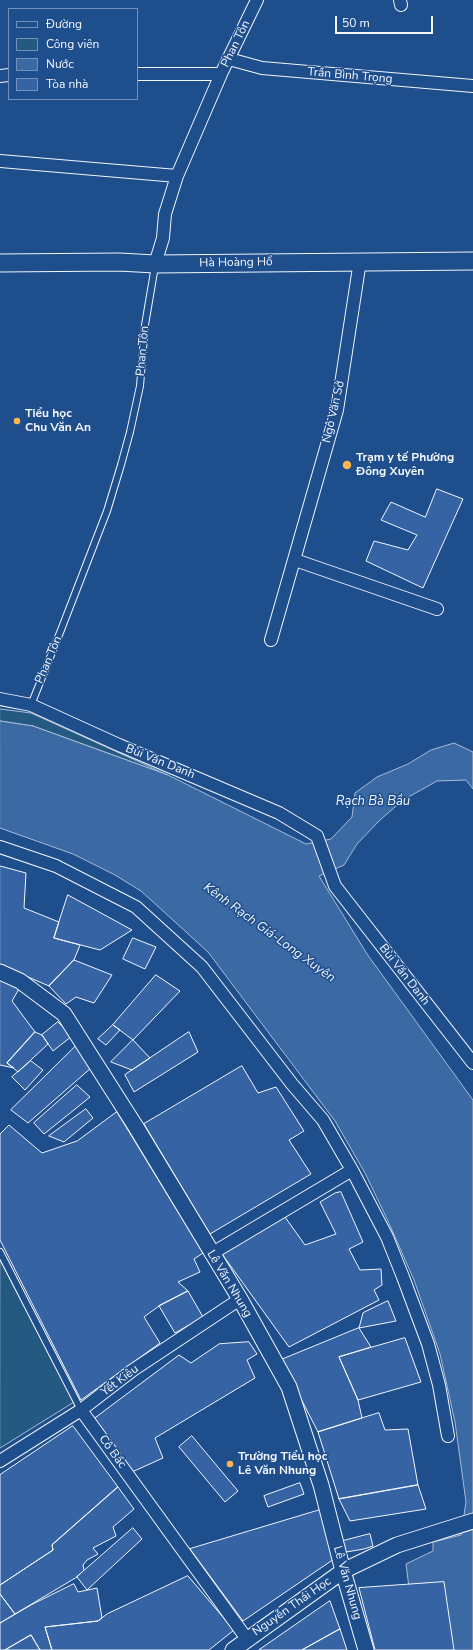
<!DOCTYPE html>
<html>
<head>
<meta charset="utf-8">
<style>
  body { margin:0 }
  #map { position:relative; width:473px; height:1650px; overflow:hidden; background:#1f4e8c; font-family:"Nunito Sans",sans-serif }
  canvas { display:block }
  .legend { position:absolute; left:8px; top:8px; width:130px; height:92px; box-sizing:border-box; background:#1f4e8c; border:1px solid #7391ba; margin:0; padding:5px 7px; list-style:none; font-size:12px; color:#f2f6ff }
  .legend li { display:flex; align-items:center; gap:8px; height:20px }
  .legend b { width:20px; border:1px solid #7391ba }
  .scale { position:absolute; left:335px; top:16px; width:98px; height:18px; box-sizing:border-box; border:2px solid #f2f6ff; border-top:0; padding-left:5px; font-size:12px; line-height:14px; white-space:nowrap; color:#f2f6ff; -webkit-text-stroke:3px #1f4e8c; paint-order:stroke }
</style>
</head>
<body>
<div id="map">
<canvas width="473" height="1650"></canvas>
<ul class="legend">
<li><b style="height:5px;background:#1f4e8c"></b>Đường</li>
<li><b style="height:11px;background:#245a82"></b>Công viên</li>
<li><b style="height:11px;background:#3b69a3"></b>Nước</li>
<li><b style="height:11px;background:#3563a3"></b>Tòa nhà</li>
</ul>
<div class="scale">50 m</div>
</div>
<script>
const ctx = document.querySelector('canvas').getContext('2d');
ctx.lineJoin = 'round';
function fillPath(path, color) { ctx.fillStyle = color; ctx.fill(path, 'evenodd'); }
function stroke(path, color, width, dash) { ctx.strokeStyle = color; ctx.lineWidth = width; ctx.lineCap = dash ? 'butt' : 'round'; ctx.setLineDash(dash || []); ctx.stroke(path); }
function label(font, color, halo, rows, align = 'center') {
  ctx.font = font + ' "Nunito Sans",sans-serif'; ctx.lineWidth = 3; ctx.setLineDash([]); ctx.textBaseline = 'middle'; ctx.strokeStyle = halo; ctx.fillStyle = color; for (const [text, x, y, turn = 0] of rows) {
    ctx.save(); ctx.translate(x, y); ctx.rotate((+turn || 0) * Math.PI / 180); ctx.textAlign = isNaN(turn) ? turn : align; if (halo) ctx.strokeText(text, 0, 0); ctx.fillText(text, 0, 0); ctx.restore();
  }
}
const green = new Path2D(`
  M0 709 31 713 168 775 33 726 0 721Z
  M0 1260 74 1402 0 1448Z`);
fillPath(green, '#245a82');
stroke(green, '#a8bbd7', 1);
const water = new Path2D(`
  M0 721 33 726 168 775 306 844 331 839 352 817 355 793 377 777 408 764 431 750 454 743 473 752V789L466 780 437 781 403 800 379 821 357 844 344 865 319 876 367 954 473 1100V1650H417L406 1564 433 1551V1542L461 1535 466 1502 455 1422 440 1354 414 1280 388 1221 365 1173 335 1121 208 952 141 891 115 875 73 854 0 828Z`);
fillPath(water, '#3b69a3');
stroke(water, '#a8bbd7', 1);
const building = new Path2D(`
  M437 489 463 499 423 588 366 561 374 541 408 550 417 535 381 520 391 502 425 517Z
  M0 866 26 873 24 908 59 922 54 938 80 945 74 960 49 986 0 965Z
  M68 895 132 930 100 950 54 938Z
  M133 938 156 947 145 969 123 959Z
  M74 960 112 975 94 1003 76 997 66 1004 49 986Z
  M156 975 180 991 133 1040 113 1025Z
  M0 980 19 989 12 1001 35 1032 7 1063 14 1068 0 1065Z
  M58 1022 72 1036 53 1051 42 1035Z
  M113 1025 120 1030 106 1045 98 1039Z
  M35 1032 42 1035 48 1044 18 1072 7 1063Z
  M189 1032 198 1052 134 1092 125 1075Z
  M133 1040 150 1058 132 1070 111 1062Z
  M78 1044 91 1068 28 1123 11 1110Z
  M31 1061 43 1070 25 1090 12 1077Z
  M242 1066 258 1093 276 1087 304 1131 289 1140 311 1174 210 1234 144 1124Z
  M77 1085 90 1097 44 1134 34 1123Z
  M86 1109 93 1118 64 1142 49 1136Z
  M117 1112 203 1253 194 1259 200 1272 178 1282 188 1291 159 1306 144 1317 160 1343 81 1400 0 1240V1134L9 1125 42 1153 77 1141Z
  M341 1192 363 1242 349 1249 360 1270 381 1269 382 1285 374 1290 379 1300 289 1347 222 1254 285 1217 305 1245 336 1234 320 1202 335 1193Z
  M188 1291 203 1317 175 1333 159 1306Z
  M388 1301 396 1321 359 1328 363 1313Z
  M359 1328 371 1347 339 1357 358 1400 362 1418 318 1432 281 1360Z
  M405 1338 421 1382 358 1400 339 1357Z
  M249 1342 257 1354 247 1360 255 1378 155 1438 163 1458 132 1472 88 1423 179 1355 191 1363 219 1344Z
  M379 1413 385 1430 408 1429 418 1485 339 1499 318 1432Z
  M73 1426 118 1487 52 1545 53 1550 0 1585V1475Z
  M192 1436 238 1491 225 1502 179 1447Z
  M300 1483 304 1494 268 1507 264 1496Z
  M418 1485 426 1509 350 1521 339 1499Z
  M118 1487 134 1509 113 1527 116 1536 93 1548 98 1554 87 1560 83 1565 84 1570 77 1577 15 1614 0 1594V1585L53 1550 52 1545Z
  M320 1510 334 1559 243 1621 190 1549Z
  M133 1528 142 1539 87 1590 77 1577Z
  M370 1534 373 1546 364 1549 346 1552 343 1541Z
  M188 1576 234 1630 209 1650H52L45 1627 98 1621 107 1614Z
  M444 1582 454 1650H375L359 1588Z
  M74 1584 78 1592 97 1588 102 1618 98 1621 45 1627 52 1650H40L31 1635 5 1650H0V1623L31 1605Z
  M0 1594 15 1614 0 1623Z
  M330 1601 340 1629 302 1650H259Z
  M340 1629 347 1650H302Z
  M31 1635 40 1650H5Z`);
fillPath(building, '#3563a3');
stroke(building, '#f2f6ff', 1);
const service = new Path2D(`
  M31 705 61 630 107 511 121 465 130 432 140 386 145 325 155 266
  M0 1252 81 1410`);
const minor = new Path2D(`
  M400 0 401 5
  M229 59 262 68 473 86
  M137 74H221
  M0 76 9 75
  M0 161 177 176
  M155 264 163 238 165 214 177 176 221 74 257 0
  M295 560 437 609
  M271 640 337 410 360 261
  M0 699 31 705 119 745 279 813 317 836 335 886 473 1063
  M0 847 56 866 136 907 202 967 292 1084 323 1120 352 1170 387 1237 403 1277 428 1344 439 1385 448 1436
  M211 1254 352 1170
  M81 1410 247 1639
  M0 1461 81 1410 133 1370 240 1299`);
const tertiary = new Path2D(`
  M0 972 20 981 64 1014 136 1127 240 1299 289 1387 321 1485 343 1571 366 1650
  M233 1650 343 1571 397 1545 473 1521`);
const secondary = new Path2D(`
  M0 263 119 262 155 264 473 261`);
stroke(service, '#f2f6ff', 8);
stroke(minor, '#f2f6ff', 14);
stroke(tertiary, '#f2f6ff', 17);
stroke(secondary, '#f2f6ff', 19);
stroke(service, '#1f4e8c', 6);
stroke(minor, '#1f4e8c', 12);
stroke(tertiary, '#1f4e8c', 15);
stroke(secondary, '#1f4e8c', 17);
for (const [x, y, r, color] of [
  [17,421,4,"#ffb74d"],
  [347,465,5,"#ffb74d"],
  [230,1464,4,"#ffb74d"]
]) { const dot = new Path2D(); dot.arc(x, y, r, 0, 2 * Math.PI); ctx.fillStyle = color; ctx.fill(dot); stroke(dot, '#1f4e8c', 1.5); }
label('12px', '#f2f6ff', '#1f4e8c', [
  ["Phan Tôn",236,44,-64],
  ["Trần Bình Trọng",350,76,5],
  ["Hà Hoàng Hổ",236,263,-1],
  ["Phan Tôn",143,351,-85],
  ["Ngô Văn Sở",334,412,-77],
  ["Phan Tôn",49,660,-67],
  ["Bùi Văn Danh",160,762,22],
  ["Bùi Văn Danh",404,975,52],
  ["Lê Văn Nhung",229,1284,59],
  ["Yết Kiêu",120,1381,-37],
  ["Cô Bắc",112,1452,54],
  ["Lê Văn Nhung",347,1583,74],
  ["Nguyễn Thái Học",292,1607,-35]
]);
label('bold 12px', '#f2f6ff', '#1f4e8c', [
  ["Tiểu học",25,414],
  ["Chu Văn An",25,428],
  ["Trạm y tế Phường",356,458],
  ["Đông Xuyên",356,472],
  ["Trường Tiểu học",238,1457],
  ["Lê Văn Nhung",238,1471]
], 'left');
label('italic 13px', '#f2f6ff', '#1f4e8c', [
  ["Rạch Bà Bầu",373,802],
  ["Kênh Rạch Giá-Long Xuyên",269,933,36]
]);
</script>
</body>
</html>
